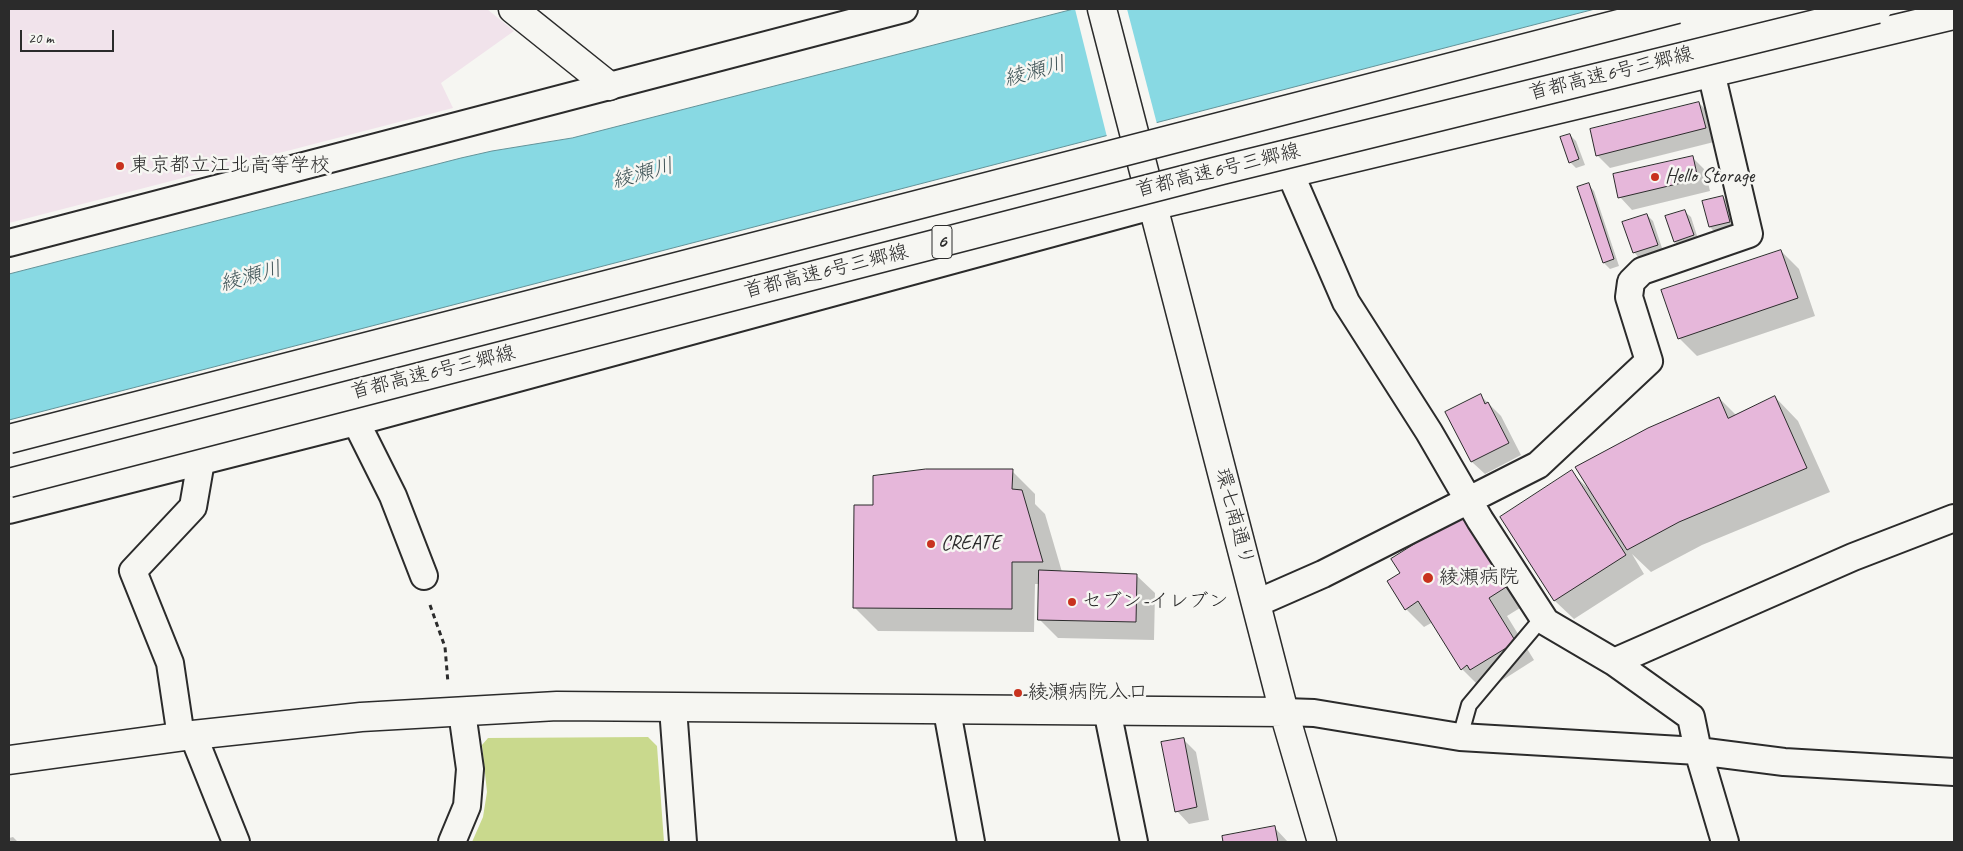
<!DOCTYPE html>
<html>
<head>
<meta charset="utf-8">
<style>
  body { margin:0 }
  #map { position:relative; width:1963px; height:851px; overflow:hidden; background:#f6f6f2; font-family:Caveat,sans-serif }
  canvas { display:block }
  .frame { position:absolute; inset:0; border:10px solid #2b2b2b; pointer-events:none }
  .scale { position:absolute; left:20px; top:30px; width:94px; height:22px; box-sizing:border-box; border:2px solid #2b2b2b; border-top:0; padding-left:6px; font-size:15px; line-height:18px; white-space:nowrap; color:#2b2b2b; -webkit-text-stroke:4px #f6f6f2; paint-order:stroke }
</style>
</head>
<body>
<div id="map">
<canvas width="1963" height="851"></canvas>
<div class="frame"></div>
<div class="scale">20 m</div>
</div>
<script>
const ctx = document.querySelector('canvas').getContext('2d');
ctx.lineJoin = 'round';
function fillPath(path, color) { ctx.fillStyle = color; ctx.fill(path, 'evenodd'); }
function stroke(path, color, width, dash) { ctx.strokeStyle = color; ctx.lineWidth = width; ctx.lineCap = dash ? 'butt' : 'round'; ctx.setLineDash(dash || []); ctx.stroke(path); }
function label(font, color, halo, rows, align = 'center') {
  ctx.font = font + ' Caveat,"Klee One",sans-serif'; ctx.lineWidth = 5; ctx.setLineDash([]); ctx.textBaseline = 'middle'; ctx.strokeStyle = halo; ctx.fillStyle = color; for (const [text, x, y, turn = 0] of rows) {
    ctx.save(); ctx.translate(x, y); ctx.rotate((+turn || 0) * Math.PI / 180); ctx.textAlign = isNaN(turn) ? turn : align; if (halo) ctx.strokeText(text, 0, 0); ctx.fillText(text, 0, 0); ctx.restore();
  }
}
fillPath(new Path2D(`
  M9 9H487L514 31 441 83 453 108 9 223Z`), '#f1e3eb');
fillPath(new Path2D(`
  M648 737 657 746 664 842H472L483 817 487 792 482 745 488 738Z`), '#c9d98d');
const water = new Path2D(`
  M1074 9H1595L9 420V274L461 158 492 151 572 138Z`);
fillPath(water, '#88d9e3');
stroke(water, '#639399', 1);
fillPath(new Path2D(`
  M1075 9H1127L1157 124 1107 137Z`), '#f6f6f2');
fillPath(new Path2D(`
  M1699 103 1712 116 1718 141 1610 168 1598 156 1591 130Z
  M1570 135 1576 141 1585 165 1576 168 1570 162Z
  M1692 157 1705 170 1710 191 1632 210 1620 197Z
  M1588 184 1594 191 1619 266 1610 269 1604 263Z
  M1723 197 1729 203 1735 228 1716 233 1710 227Z
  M1684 211 1691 217 1699 242 1681 248 1675 242Z
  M1647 215 1653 221 1663 251 1640 259 1634 252Z
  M1781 251 1799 269 1815 316 1697 356 1679 338Z
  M1480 395 1501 416 1521 455 1485 474 1472 462 1447 413Z
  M1775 397 1798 421 1830 492 1702 545 1651 572 1632 554 1644 574 1574 619 1555 601 1501 517 1571 472 1590 490 1719 398 1737 416Z
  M1012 471 1035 494V504L1045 514 1062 572 1136 575 1155 593 1154 640 1058 638 1039 619 1040 584H1035L1034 632 878 631 854 607 874 506Z
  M1466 514 1528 603 1507 616 1534 660 1490 688 1480 687 1462 669 1433 622 1424 627 1406 609 1402 574Z
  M1183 739 1196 752 1209 820 1189 824 1177 811Z
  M1275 828 1288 842H1225L1224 837Z
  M13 837 18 842H9V838Z`), '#0003');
const building = new Path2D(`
  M1699 102 1706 128 1596 156 1590 129Z
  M1570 134 1579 159 1569 163 1560 137Z
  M1693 156 1698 179 1618 198 1613 174Z
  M1589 183 1614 259 1603 263 1577 187Z
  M1723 196 1730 222 1709 227 1702 201Z
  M1685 210 1694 235 1674 242 1665 216Z
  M1647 214 1658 245 1633 253 1622 222Z
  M1781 250 1798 298 1678 339 1661 290Z
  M1481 394 1485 404 1488 402 1509 443 1471 462 1445 412Z
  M1775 396 1807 468 1679 522 1627 550 1575 467 1648 428 1719 397 1728 418Z
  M926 469H1013L1012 489 1022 490 1043 562H1012V609L853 608 854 505H873V476Z
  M1572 470 1626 555 1554 601 1500 517Z
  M1466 512 1511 584 1489 598 1516 642 1470 670 1467 665 1461 670 1418 601 1405 610 1387 581 1400 573 1391 559Z
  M1039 570 1137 574 1136 622 1038 620Z
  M1184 738 1197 807 1175 812 1161 742Z
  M1275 826 1278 842H1223L1222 836Z`);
fillPath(building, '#e6b7da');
stroke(building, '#2b2b2b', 1);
const service = new Path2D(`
  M1460 737 1469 705 1543 617`);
const minor = new Path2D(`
  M1290 173 1346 302 1429 432 1480 520 1546 622 1614 662 1691 717 1698 751 1725 842
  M9 243 904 9
  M356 422 393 496 424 576
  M9 510 356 422 1152 206
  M1257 603 1323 574 1538 465 1649 361 1629 297 1631 282 1642 271 1749 234 1711 72
  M1614 662 1853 557 1954 518
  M673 708 683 842
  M1107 710 1134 842
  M947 711 971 842
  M1284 712 1314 713 1460 737 1698 751 1784 762 1954 772
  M193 735 236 842
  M181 737 170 663 133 571 193 507 201 461
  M452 842 467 806 470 769 462 712`);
const tertiary = new Path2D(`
  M513 9 609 86
  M1102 9 1284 712 1322 842
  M1152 206 1954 15
  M9 760 193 735 361 717 557 706 1284 712`);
stroke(service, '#2b2b2b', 18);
stroke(minor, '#2b2b2b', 30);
stroke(tertiary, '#2b2b2b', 31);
stroke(new Path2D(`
  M430 605 445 647 448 683`), '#2b2b2b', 3, [5, 4]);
stroke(service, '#f6f6f2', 14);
stroke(minor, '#f6f6f2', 26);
stroke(tertiary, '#f6f6f2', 28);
const motorwayBridge = new Path2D(`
  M9 439 1677 9
  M9 483 1222 170 1877 9`);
stroke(motorwayBridge, '#2b2b2b', 31, []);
stroke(motorwayBridge, '#f6f6f2', 28);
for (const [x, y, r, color] of [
  [120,166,5,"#c8321e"],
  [1655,177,5,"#c8321e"],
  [931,544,5,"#c8321e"],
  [1428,578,6,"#c8321e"],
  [1072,602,5,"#c8321e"],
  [1018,693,5,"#c8321e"]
]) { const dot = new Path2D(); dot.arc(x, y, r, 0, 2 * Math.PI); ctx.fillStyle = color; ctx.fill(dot); stroke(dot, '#f6f6f2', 2); }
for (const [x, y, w] of [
  [942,242,20]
]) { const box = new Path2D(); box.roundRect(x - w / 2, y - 16.5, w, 33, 4); ctx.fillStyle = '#f6f6f2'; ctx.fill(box); stroke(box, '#2b2b2b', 1); }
label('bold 19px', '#2b2b2b', null, [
  ["6",942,242]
]);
label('20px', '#2b2b2b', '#f6f6f2', [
  ["首都高速6号三郷線",1611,74,-14],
  ["首都高速6号三郷線",1218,171,-14],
  ["首都高速6号三郷線",826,272,-14],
  ["首都高速6号三郷線",433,373,-14],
  ["環七南通り",1234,517,75]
]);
label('20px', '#2b2b2b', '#f6f6f2', [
  ["東京都立江北高等学校",130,166],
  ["Hello Storage",1665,177],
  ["CREATE",941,544],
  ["綾瀬病院",1439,578],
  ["セブン-イレブン",1082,602],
  ["綾瀬病院入口",1028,693]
], 'left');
label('italic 21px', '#425659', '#f6f6f2', [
  ["綾瀬川",1035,72,-15],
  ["綾瀬川",643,174,-15],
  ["綾瀬川",251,277,-15]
]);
</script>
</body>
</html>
